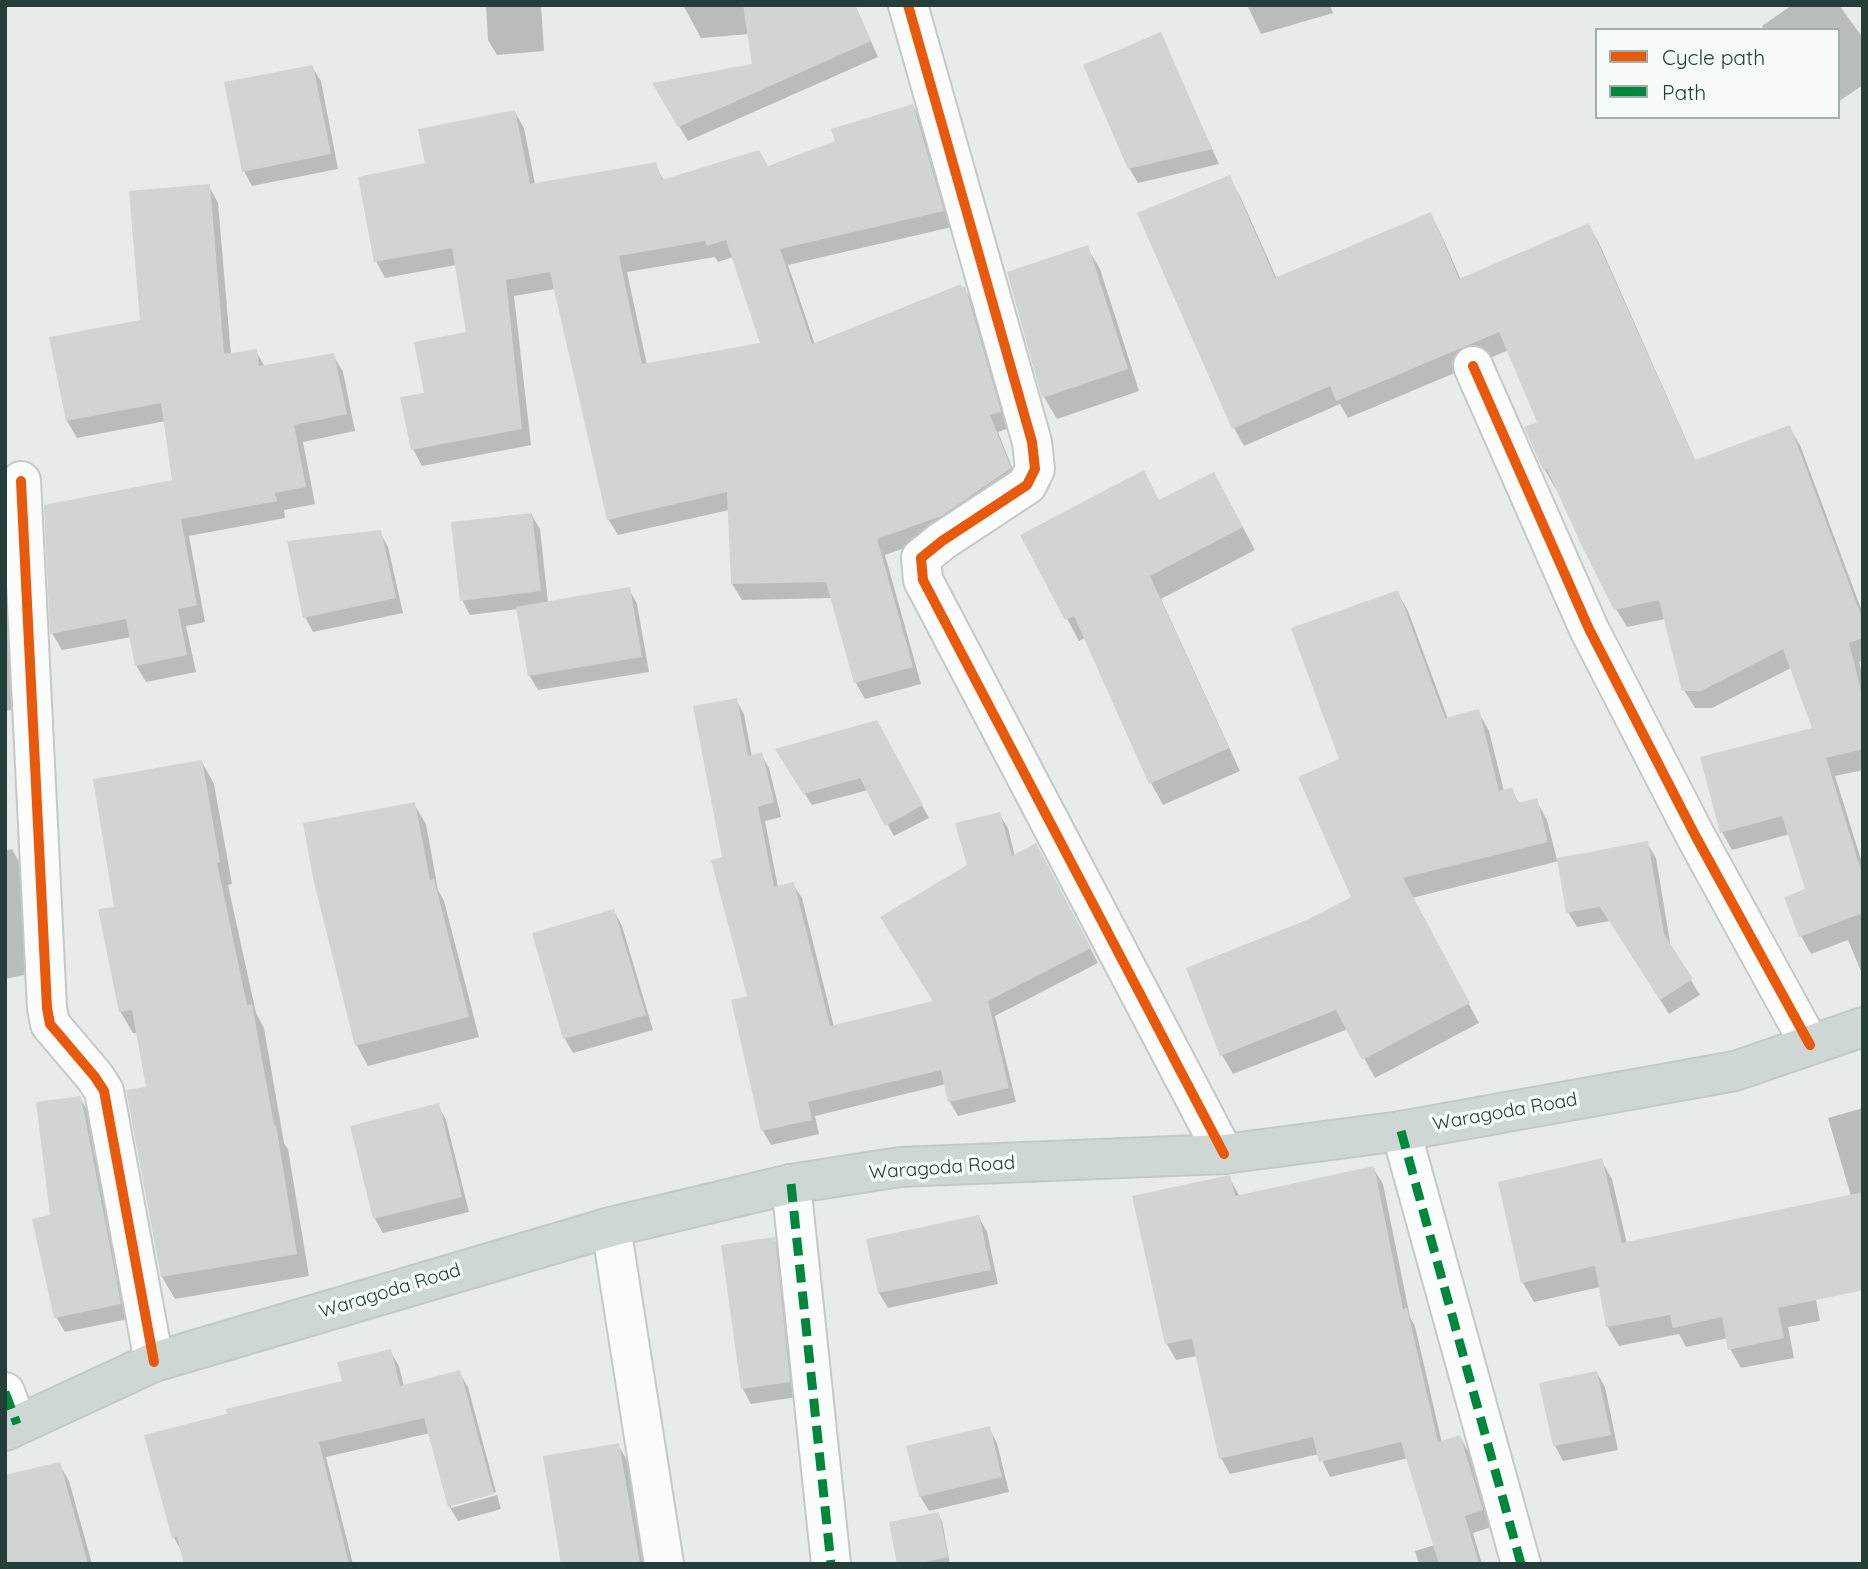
<!DOCTYPE html>
<html>
<head>
<meta charset="utf-8">
<style>
  body { margin:0 }
  #map { position:relative; width:1868px; height:1569px; overflow:hidden; background:#e7ecea; font-family:Quicksand,sans-serif }
  canvas { display:block }
  .frame { position:absolute; inset:0; border:7px solid #243f39; pointer-events:none }
  .legend { position:absolute; left:1595px; top:28px; width:245px; height:91px; box-sizing:border-box; background:#f6faf8; border:2px solid #a2afac; margin:0; padding:9px 12px; list-style:none; font-size:21px; color:#243f39 }
  .legend li { display:flex; align-items:center; gap:14px; height:35px }
  .legend b { width:35px; border:2px solid #a2afac }
</style>
</head>
<body>
<div id="map">
<canvas width="1868" height="1569"></canvas>
<div class="frame"></div>
<ul class="legend">
<li><b style="height:9px;background:#e8590c"></b>Cycle path</li>
<li><b style="height:9px;background:#00873e"></b>Path</li>
</ul>
</div>
<script>
const ctx = document.querySelector('canvas').getContext('2d');
ctx.lineJoin = 'round';
function fillPath(path, color) { ctx.fillStyle = color; ctx.fill(path, 'evenodd'); }
function stroke(path, color, width, dash) { ctx.strokeStyle = color; ctx.lineWidth = width; ctx.lineCap = dash ? 'butt' : 'round'; ctx.setLineDash(dash || []); ctx.stroke(path); }
function label(font, color, halo, rows, align = 'center') {
  ctx.font = font + ' Quicksand,sans-serif'; ctx.lineWidth = 7; ctx.setLineDash([]); ctx.textBaseline = 'middle'; ctx.strokeStyle = halo; ctx.fillStyle = color; for (const [text, x, y, turn = 0] of rows) {
    ctx.save(); ctx.translate(x, y); ctx.rotate((+turn || 0) * Math.PI / 180); ctx.textAlign = isNaN(turn) ? turn : align; if (halo) ctx.strokeText(text, 0, 0); ctx.fillText(text, 0, 0); ctx.restore();
  }
}
fillPath(new Path2D(`
  M486 5H541L544 51 497 55 488 40Z
  M683 5H855L878 57 688 141 654 85 753 65 749 34 701 38Z
  M1247 5H1330L1333 13 1261 34Z
  M1792 5H1839L1863 38V85L1838 102V30H1764L1762 26Z
  M1160 34 1219 164 1138 183 1129 168Z
  M312 67 321 81 338 169 252 186 244 171Z
  M913 106 922 122 952 227 788 265 815 345 964 288 974 304 1009 428 998 432 1019 485 950 532 885 555 921 684 865 699 856 683 832 598 742 600 732 584 729 510 618 535 608 519 555 289 514 296 531 445 422 466 413 449 426 395 468 333 456 265 385 278 376 261 427 165 515 112 524 128 535 184 655 164 664 181 768 168 837 142ZM715 257 718 262 733 257 762 344 647 365 627 272Z
  M1229 178 1240 196 1277 279 1430 214 1440 232 1461 280 1588 225 1599 243 1696 462 1789 427 1800 445 1863 614V660L1859 662 1863 679V770L1835 776 1863 866V976L1848 940 1811 954 1801 936 1807 890 1790 834 1732 850 1722 832 1814 729 1791 668 1712 708H1695L1684 690 1665 619 1627 627 1616 609 1557 487 1555 488 1545 470 1526 428 1540 423 1509 350 1348 418 1340 404 1244 446 1234 428 1139 214Z
  M209 186 218 203 231 355 256 351 265 367 333 355 343 372 355 431 303 442 315 504 284 510 285 518 189 536 205 622 186 626 196 672 146 682 136 665 131 637 62 650 52 633 174 481 166 421 77 438 67 421 141 321Z
  M1087 247 1100 269 1139 391 1057 419 1044 397Z
  M1226 496 1255 550 1161 599 1240 771 1163 805 1151 783 1085 638 1079 641 1023 536 1160 502Z
  M531 514 540 529 548 603 629 589 637 604 649 672 538 690 529 675 518 609 470 615 462 600Z
  M380 532 388 547 403 613 313 632 305 617Z
  M5 573 11 583 17 709 5 711Z
  M1397 592 1408 611 1448 719 1478 711 1489 731 1504 791 1511 789 1520 805 1536 800 1547 820 1557 860 1647 843 1656 858 1671 948 1700 995 1669 1014 1610 921 1577 927 1568 912 1559 861 1412 898 1479 1023 1375 1078 1348 1029 1233 1074 1222 1055 1310 921 1353 898 1341 760Z
  M736 700 744 714 752 757 761 754 769 768 781 817 765 821 778 887 793 884 802 898 834 1027 935 1002 969 866 999 814 1008 828 1015 857 1044 860 1098 963 995 1016 1016 1102 958 1116 950 1102 946 1084 815 1116 819 1134 771 1145 763 1131 733 1001 749 997 724 858Z
  M876 722 929 818 894 836 868 790 812 805 784 761Z
  M202 762 214 784 232 884 228 885 256 1013 264 1028 284 1143 288 1149 309 1276 175 1299 162 1277 148 1089 138 1033H133L120 1011 116 909Z
  M414 804 426 824 438 890 444 901 479 1037 368 1066 357 1046 315 878Z
  M12 849 23 869 33 973 5 979V851Z
  M614 911 622 926 653 1030 573 1053 565 1039 534 934Z
  M80 1098 91 1116 128 1319 65 1332 56 1317 52 1216Z
  M438 1105 446 1120 469 1212 383 1233 375 1219Z
  M1863 1108V1264L1812 1279 1820 1321 1788 1327 1794 1358 1741 1368 1730 1349 1728 1338 1686 1347 1679 1334 1619 1346 1607 1326 1600 1287 1534 1302 1523 1283 1601 1160 1612 1179 1627 1244 1851 1196 1828 1118Z
  M1373 1168 1383 1184 1410 1317 1415 1326 1442 1443 1460 1437 1469 1453 1491 1527 1473 1533 1482 1564H1419L1415 1551 1435 1545 1408 1458 1330 1477 1319 1454 1230 1474 1221 1458 1197 1356 1176 1360 1167 1344 1134 1197 1229 1177 1240 1197Z
  M979 1217 987 1232 998 1284 888 1308 879 1293Z
  M774 1239 782 1254 797 1397 751 1404 743 1389 723 1246Z
  M390 1351 399 1366 404 1387 459 1372 468 1387 496 1492 451 1504V1508L497 1495 501 1509 458 1521 449 1506 430 1433 326 1457 353 1564H185L182 1552 174 1538 146 1436 344 1382Z
  M1597 1373 1605 1387 1618 1450 1563 1461 1555 1446Z
  M989 1428 997 1443 1009 1492 929 1511 920 1496Z
  M618 1445 627 1460 645 1564H563Z
  M59 1464 69 1481 92 1564H5Z
  M938 1514 942 1521 950 1564H899Z`), '#0003');
fillPath(new Path2D(`
  M743 5H855L871 41 678 127 652 83 752 64Z
  M1161 32 1212 149 1128 169 1083 65Z
  M313 65 331 154 242 172 224 82Z
  M913 104 944 211 780 249 812 344 961 284 962 287 965 286 1001 412 990 415 1011 468 941 516 877 539 913 667 854 683 826 582 731 584 727 492 607 520 550 272 506 280 522 429 411 450 400 397 424 393 414 342 466 332 452 248 374 262 358 177 425 163 418 129 515 110 530 184 656 162 662 180 759 150 768 166 835 141 831 129ZM726 240 760 343 642 364 619 256 705 241 707 246Z
  M1230 175 1275 278 1431 212 1459 279 1589 223 1695 460 1790 425 1863 621V638L1849 643 1863 698V749L1826 758 1863 877V913L1799 937 1784 897 1805 889 1782 816 1720 833 1700 757 1812 728 1783 649 1701 691H1682L1659 600 1614 610 1581 544 1547 469 1543 470 1524 427 1537 422 1499 332 1336 401 1330 386 1232 429 1137 213Z
  M210 184 224 354 257 349 259 366 334 353 347 414 294 425 306 487 275 493 277 501 181 519 197 605 178 609 187 655 135 666 126 619 50 634 44 505 172 480 161 403 66 421 49 337 140 320 129 191Z
  M1088 245 1128 369 1042 398 1007 272Z
  M1144 470 1159 500 1214 472 1243 527 1150 576 1229 748 1149 784 1074 616 1065 620 1020 535Z
  M532 513 541 591 460 601 451 522Z
  M381 530 396 598 303 618 287 541Z
  M630 587 642 657 528 676 516 607Z
  M1398 590 1445 718 1479 709 1499 791 1512 787 1518 803 1537 798 1548 842 1403 878 1470 1003 1362 1060 1336 1010 1220 1056 1186 968 1309 919 1351 897 1298 777 1339 759 1291 628Z
  M737 698 748 756 762 752 774 802 758 807 774 887 794 882 830 1026 933 1001 880 917 967 865 955 823 1000 812 1012 856 1036 843 1091 948 988 1001 1009 1088 948 1102 941 1070 808 1102 812 1120 761 1131 731 1000 747 996 711 860 722 857 693 706Z
  M877 720 923 805 885 826 860 778 803 794 775 749Z
  M202 760 220 862 217 863 247 1005 252 1004 274 1125H276L297 1254 161 1277 126 1090 146 1087 132 1010 119 1012 98 909 114 907 93 779Z
  M415 802 430 880 434 879 469 1017 355 1046 313 878 303 823Z
  M1648 841 1664 934 1693 979 1660 1000 1600 907 1566 913 1557 858Z
  M614 909 646 1015 563 1039 532 933Z
  M81 1096 121 1304 54 1318 32 1219 50 1215 36 1102Z
  M439 1103 462 1197 373 1219 350 1126Z
  M1602 1158 1622 1243 1863 1192V1290L1778 1308 1784 1338 1728 1350 1722 1317 1673 1328 1670 1315 1606 1327 1595 1266 1521 1283 1498 1182Z
  M1374 1166 1403 1309 1407 1308 1438 1442 1460 1435 1483 1510 1465 1516 1479 1564H1439L1401 1442 1319 1462 1313 1437 1219 1459 1192 1339 1165 1344 1132 1196 1230 1175 1235 1196Z
  M979 1215 991 1270 878 1293 866 1239Z
  M775 1237 790 1382 741 1389 721 1245Z
  M391 1349 400 1386 460 1370 494 1494 448 1507 424 1418 319 1442 349 1564H184L177 1537 172 1538 144 1435 227 1414 226 1409 342 1381 337 1362Z
  M1597 1371 1611 1435 1553 1446 1539 1383Z
  M990 1426 1002 1477 919 1497 906 1446Z
  M619 1443 640 1564H561L543 1456Z
  M60 1462 88 1564H5V1475Z
  M939 1512 948 1557 916 1564H897L889 1522Z`), '#d0d4d3');
const minor = new Path2D(`
  M908 5 1032 442 1035 469 1027 485 942 541 921 558 923 580 1224 1154
  M1473 366 1589 629 1696 837 1810 1045
  M21 481 47 1008 50 1024 95 1077 104 1091 154 1362
  M1401 1131 1521 1564
  M791 1184 831 1564
  M611 1227 664 1564
  M5 1392 17 1424`);
const major = new Path2D(`
  M5 1431 154 1362 611 1227 791 1184 900 1167 1224 1154 1401 1131 1735 1071 1863 1027`);
stroke(minor, '#c4c9c7', 42);
stroke(major, '#c2cac9', 42);
stroke(minor, '#fbfcfc', 38);
stroke(major, '#cfd7d5', 38);
stroke(new Path2D(`
  M1401 1131 1521 1564
  M791 1184 831 1564
  M5 1392 17 1424`), '#00873e', 9, [18, 9]);
stroke(new Path2D(`
  M908 5 1032 442 1035 469 1027 485 942 541 921 558 923 580 1224 1154
  M1473 366 1589 629 1696 837 1810 1045
  M21 481 47 1008 50 1024 95 1077 104 1091 154 1362`), '#e8590c', 10);
label('19px', '#243f39', '#f6faf8', [
  ["Waragoda Road",1505,1112,-10],
  ["Waragoda Road",942,1168,-4],
  ["Waragoda Road",390,1291,-17]
]);
</script>
</body>
</html>
